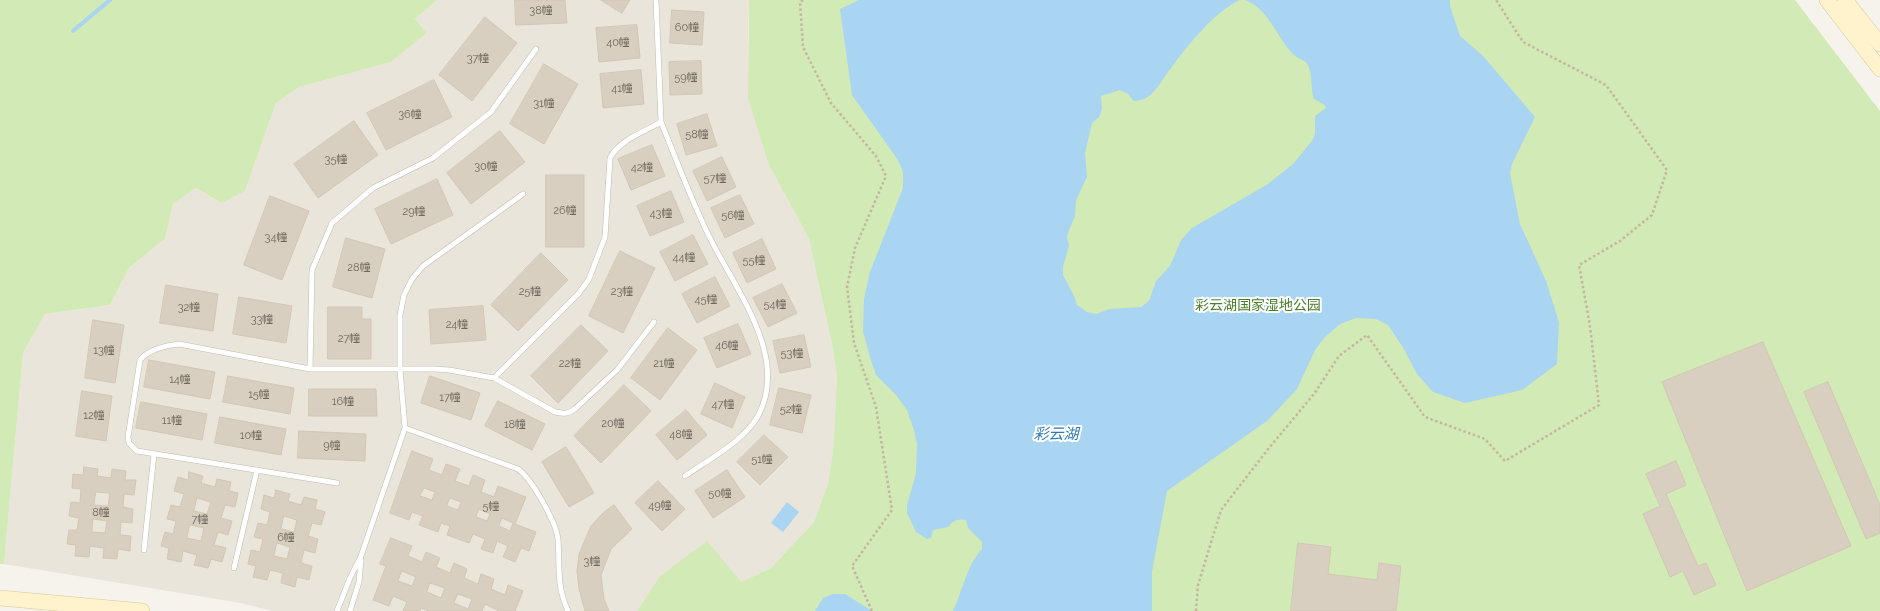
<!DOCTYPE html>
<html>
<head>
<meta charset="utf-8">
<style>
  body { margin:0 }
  canvas { display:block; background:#f6f3ec }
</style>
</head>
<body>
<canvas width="1880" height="611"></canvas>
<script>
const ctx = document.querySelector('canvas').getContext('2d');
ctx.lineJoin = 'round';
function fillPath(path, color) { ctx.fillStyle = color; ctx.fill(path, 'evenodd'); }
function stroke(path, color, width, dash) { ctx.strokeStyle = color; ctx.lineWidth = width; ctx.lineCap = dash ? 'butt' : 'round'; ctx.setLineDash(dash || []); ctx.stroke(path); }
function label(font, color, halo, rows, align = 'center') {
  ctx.font = font + ' Raleway,"Noto Sans SC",sans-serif'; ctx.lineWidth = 4; ctx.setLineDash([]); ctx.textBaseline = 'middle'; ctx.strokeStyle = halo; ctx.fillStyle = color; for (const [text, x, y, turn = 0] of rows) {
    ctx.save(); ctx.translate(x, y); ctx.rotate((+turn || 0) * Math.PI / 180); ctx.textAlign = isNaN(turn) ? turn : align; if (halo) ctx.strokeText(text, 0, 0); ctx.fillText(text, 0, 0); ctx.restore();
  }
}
fillPath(new Path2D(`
  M437 0H749L748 44 769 165 809 239 833 349 837 378 833 451 828 484 814 522 771 568 741 582 659 577 637 611H272L241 603 4 564 23 353 45 314 110 305 129 268 165 239 173 204 196 188 222 203 245 191 276 103 299 87 391 62 427 33 415 19Z`), '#eae5da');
fillPath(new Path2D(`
  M0 0H437L415 19 427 33 391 62 299 87 276 103 245 191 222 203 196 188 173 204 165 239 129 268 110 305 45 314 23 353 4 564H0Z
  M749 0H1795L1880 111V611H637L659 577 707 541 741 582 771 568 814 522 828 484 833 451 837 378 833 349 809 239 769 165 748 98Z`), '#d2eab5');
fillPath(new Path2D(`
  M859 0H1240C1215 11 1187 46 1171 68 1164 77 1157 90 1149 96 1144 100 1140 100 1134 101L1128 94 1120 90 1101 96 1102 109 1099 117 1092 123 1085 153 1087 177 1076 200 1075 216 1069 230 1067 238 1069 246 1063 266V275L1074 296 1077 305 1087 312 1096 314 1110 309 1141 307 1149 301 1156 281 1170 266 1181 240 1192 228 1268 184 1293 164 1312 141 1315 134V116L1326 108 1325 105 1314 99C1310 88 1313 75 1308 65 1304 58 1298 60 1293 54 1276 36 1269 9 1245 0H1450V6L1460 36 1483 56 1535 117 1512 164 1510 173 1520 224 1546 281 1559 322 1557 364 1522 390 1465 403 1433 392 1417 374 1404 349 1388 325 1376 319 1356 318 1340 324 1325 337 1315 350 1297 389 1267 421 1167 491 1152 571V611H953C963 591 966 566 982 549V542L968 528 966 520C957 518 952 521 948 527L933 530 931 538 927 539 916 532 907 513V506L916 473 917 444 914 430 907 410 896 395 876 375 869 354 863 331 864 299 870 272 903 188V172L898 160 852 95 840 9Z
  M787 502 799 512 783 532 771 523Z
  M833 594H845L872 611H815L823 598Z`), '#a9d4f2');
stroke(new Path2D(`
  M73 31 110 0`), '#a9d4f2', 4);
const building = new Path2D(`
  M515 0H565L567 23 516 25Z
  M601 0H630L622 13Z
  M672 10 704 12 702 45 670 43Z
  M485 17 517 43 472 101 439 75Z
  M637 25 640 58 599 62 596 28Z
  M701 61 702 94 670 95 669 62Z
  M544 64 578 84 544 144 510 124Z
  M641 70 644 104 603 108 600 74Z
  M434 80 452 117 386 150 367 113Z
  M707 114 717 146 686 155 677 124Z
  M354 121 378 155 318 198 294 164Z
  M500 131 525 162 471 204 447 173Z
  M652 145 665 176 631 190 618 159Z
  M722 157 736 187 707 201 693 171Z
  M546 175H584V247H546Z
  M437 179 453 215 391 244 375 209Z
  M671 191 684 222 650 236 637 206Z
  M740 195 754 224 725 238 711 208Z
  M270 196 309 211 282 280 244 265Z
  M693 235 708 264 675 281 660 252Z
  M346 238 385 249 372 298 333 287Z
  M762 239 776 269 747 283 733 253Z
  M620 251 655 268 623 333 589 316Z
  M541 253 568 280 518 331 491 305Z
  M715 277 730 306 697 323 682 294Z
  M782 284 797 313 768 327 753 298Z
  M166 285 218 294 213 331 160 323Z
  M239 297 292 306 286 343 233 334Z
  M483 306 486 340 431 344 429 310Z
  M328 307H362V319H371V359H328Z
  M93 320 124 325 115 383 85 378Z
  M738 324 751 354 717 368 704 338Z
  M581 325 608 351 558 403 531 376Z
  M668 328 697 350 660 400 631 378Z
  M804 335 811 367 780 373 773 341Z
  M1763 342 1851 546 1747 591 1662 382Z
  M149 360 215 372 210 399 144 387Z
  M228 376 294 388 290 414 223 402Z
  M430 376 480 393 471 420 421 403Z
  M1828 382 1880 505V533L1866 539 1804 392Z
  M715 383 745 397 732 428 701 414Z
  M624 385 651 411 601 463 574 436Z
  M779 388 811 395 802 433 770 425Z
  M309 389H376L377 416H309Z
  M82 391 112 396 106 441 76 436Z
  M498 401 545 424 532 450 485 426Z
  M141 402 207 414 202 440 136 428Z
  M686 410 707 435 677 460 656 435Z
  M220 417 286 429 281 455 215 443Z
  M299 431 366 434 365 461 298 458Z
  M764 435 788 457 760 485 737 462Z
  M566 447 594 493 569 507 542 462Z
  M412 451 433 459 429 470 442 475 446 464 460 469 455 481 469 486 473 475 485 480 481 492 494 497 498 486 526 497 515 524 536 532 529 551 521 548 515 562 503 557 508 546 497 541 493 553 481 549 485 539 473 534 469 543 447 535 450 526 441 523 438 532 419 525 423 516 412 512 409 520 390 513ZM424 488 435 492 432 500 420 496ZM450 498 461 502 458 510 447 506ZM479 509 490 514 487 521 476 517ZM502 518 513 523 510 531 499 526Z
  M1676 461 1686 485 1666 494 1698 566 1706 563 1716 585 1694 595 1683 571 1670 577 1643 514 1660 506 1646 474Z
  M84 467 98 469 97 476 111 478 112 469 126 471 125 480H136L134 495 124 494 123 507 133 509 132 523 121 522 120 535 131 536 130 551 118 549 117 559 103 558 104 548 90 546 89 557 75 556 76 545 67 544 69 530H77L79 518 69 516 71 502 80 503 81 489 72 488 73 474 83 475ZM96 492 110 493 108 506 94 505ZM93 519 107 521 105 533 92 532Z
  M727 470 745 497 713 518 695 491Z
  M189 472 203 476 201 483 215 487 217 479 231 482 229 491 238 493 235 507 225 505 221 518 232 521 228 535 218 532 214 545 226 548 222 562 211 559 208 568 194 565 197 555 183 551 181 562 167 559 169 548 161 546 165 532 173 534 176 521 167 519 171 505 180 507 184 494 174 491 178 477 188 480ZM197 498 211 502 207 514 194 511ZM190 525 204 528 201 541 187 538Z
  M658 481 685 509 662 531 635 503Z
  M276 490 290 494 288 501 301 505 304 497 317 500 315 509 325 512 321 525 312 523 308 536 318 539 315 553 304 550 301 563 312 566 309 580 297 577 295 587 281 583 283 573 270 570 267 580 253 577 256 566 248 564 251 550 260 552 263 539 254 537 258 523 267 525 270 512 261 509 264 495 274 498ZM284 516 297 520 294 532 281 529ZM277 543 290 547 287 559 274 556Z
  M614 505 632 529 611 549 601 575 604 599 609 611H585L579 589 577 571 579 554 591 526 602 514Z
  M391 538 412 546 408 556 422 562 426 552 440 558 436 567 450 573 454 563 467 569 464 578 478 584 481 574 494 579 491 589 505 595 508 585 523 591 515 611H499L485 604 482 611H429L421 608 420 611H403L407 602 393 596 389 606 373 600 386 566 380 564ZM402 571 416 577 412 586 398 581ZM430 583 445 588 441 598 427 592ZM458 594 472 599 468 609 454 603Z
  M1298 543 1331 547 1328 574 1377 580 1379 563 1401 566 1396 611H1291Z`);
fillPath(building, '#d8cfc1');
stroke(building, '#d3c7b4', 1);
const lane = new Path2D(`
  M661 122C677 161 691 200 710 238 735 289 790 357 758 416 744 441 708 460 685 476
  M310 369 312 270 332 223 373 188 433 158 491 112 536 49
  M494 378 579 293 589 279 605 237 610 158C619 140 644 132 661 122L656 0
  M405 428 518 469C532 479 556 522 558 539 560 566 556 585 568 611
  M337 483 137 451 129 443 128 437 140 360C148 350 166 345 179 344L310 369H435L449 370 494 378 555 412C564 414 569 414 576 408L617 370 654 322
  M144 550 154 454
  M234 568 257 470
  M337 611 350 578 361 556 405 428 400 370V315L404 295 412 279 423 266 523 194
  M350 611 359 582 361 560`);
const secondary = new Path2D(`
  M1827 0 1880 69
  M1845 0 1880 44
  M0 598 142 611`);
stroke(lane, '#c2bbae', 6);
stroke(secondary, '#d6c79b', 16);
stroke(new Path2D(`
  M803 0 800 2 803 47 831 103 876 156 886 176 855 248 847 287 854 343 876 407 892 510 852 566 872 611
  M1196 611 1198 585 1221 510 1269 448 1314 394 1339 356 1367 335 1425 417 1485 439 1505 461 1599 405 1590 326 1579 265 1620 241 1652 215 1667 170 1606 85 1523 42 1496 0`), '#c4b79f', 2.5, [2.5, 2.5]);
stroke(lane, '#fff', 5);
stroke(secondary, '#fff3cd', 15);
label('11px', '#6e675b', null, [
  ["38幢",541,11],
  ["60幢",687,28],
  ["40幢",618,43],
  ["37幢",478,59],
  ["59幢",686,78],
  ["41幢",622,89],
  ["31幢",544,104],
  ["36幢",410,115],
  ["58幢",697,135],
  ["35幢",336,160],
  ["30幢",486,167],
  ["42幢",642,168],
  ["57幢",715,179],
  ["26幢",565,211],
  ["29幢",414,212],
  ["43幢",661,214],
  ["56幢",733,216],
  ["34幢",276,238],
  ["44幢",684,258],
  ["55幢",754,261],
  ["28幢",359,268],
  ["25幢",530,292],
  ["23幢",622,292],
  ["45幢",706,300],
  ["54幢",775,305],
  ["32幢",189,308],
  ["33幢",262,320],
  ["24幢",457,325],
  ["27幢",349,339],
  ["46幢",727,346],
  ["13幢",104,351],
  ["53幢",792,354],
  ["22幢",570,364],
  ["21幢",664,364],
  ["14幢",180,380],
  ["15幢",259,395],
  ["17幢",450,398],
  ["16幢",343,402],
  ["47幢",723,405],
  ["52幢",791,410],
  ["12幢",94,416],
  ["11幢",172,421],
  ["20幢",613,424],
  ["18幢",515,425],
  ["48幢",681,435],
  ["10幢",251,436],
  ["9幢",332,446],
  ["51幢",762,460],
  ["50幢",720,494],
  ["49幢",660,506],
  ["5幢",491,507],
  ["8幢",101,513],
  ["7幢",200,520],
  ["6幢",286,538],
  ["3幢",592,562]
]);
label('14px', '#4a7f2a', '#fff', [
  ["彩云湖国家湿地公园",1258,306]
]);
label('italic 15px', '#2e7ab2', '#fff', [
  ["彩云湖",1056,434]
]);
</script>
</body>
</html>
